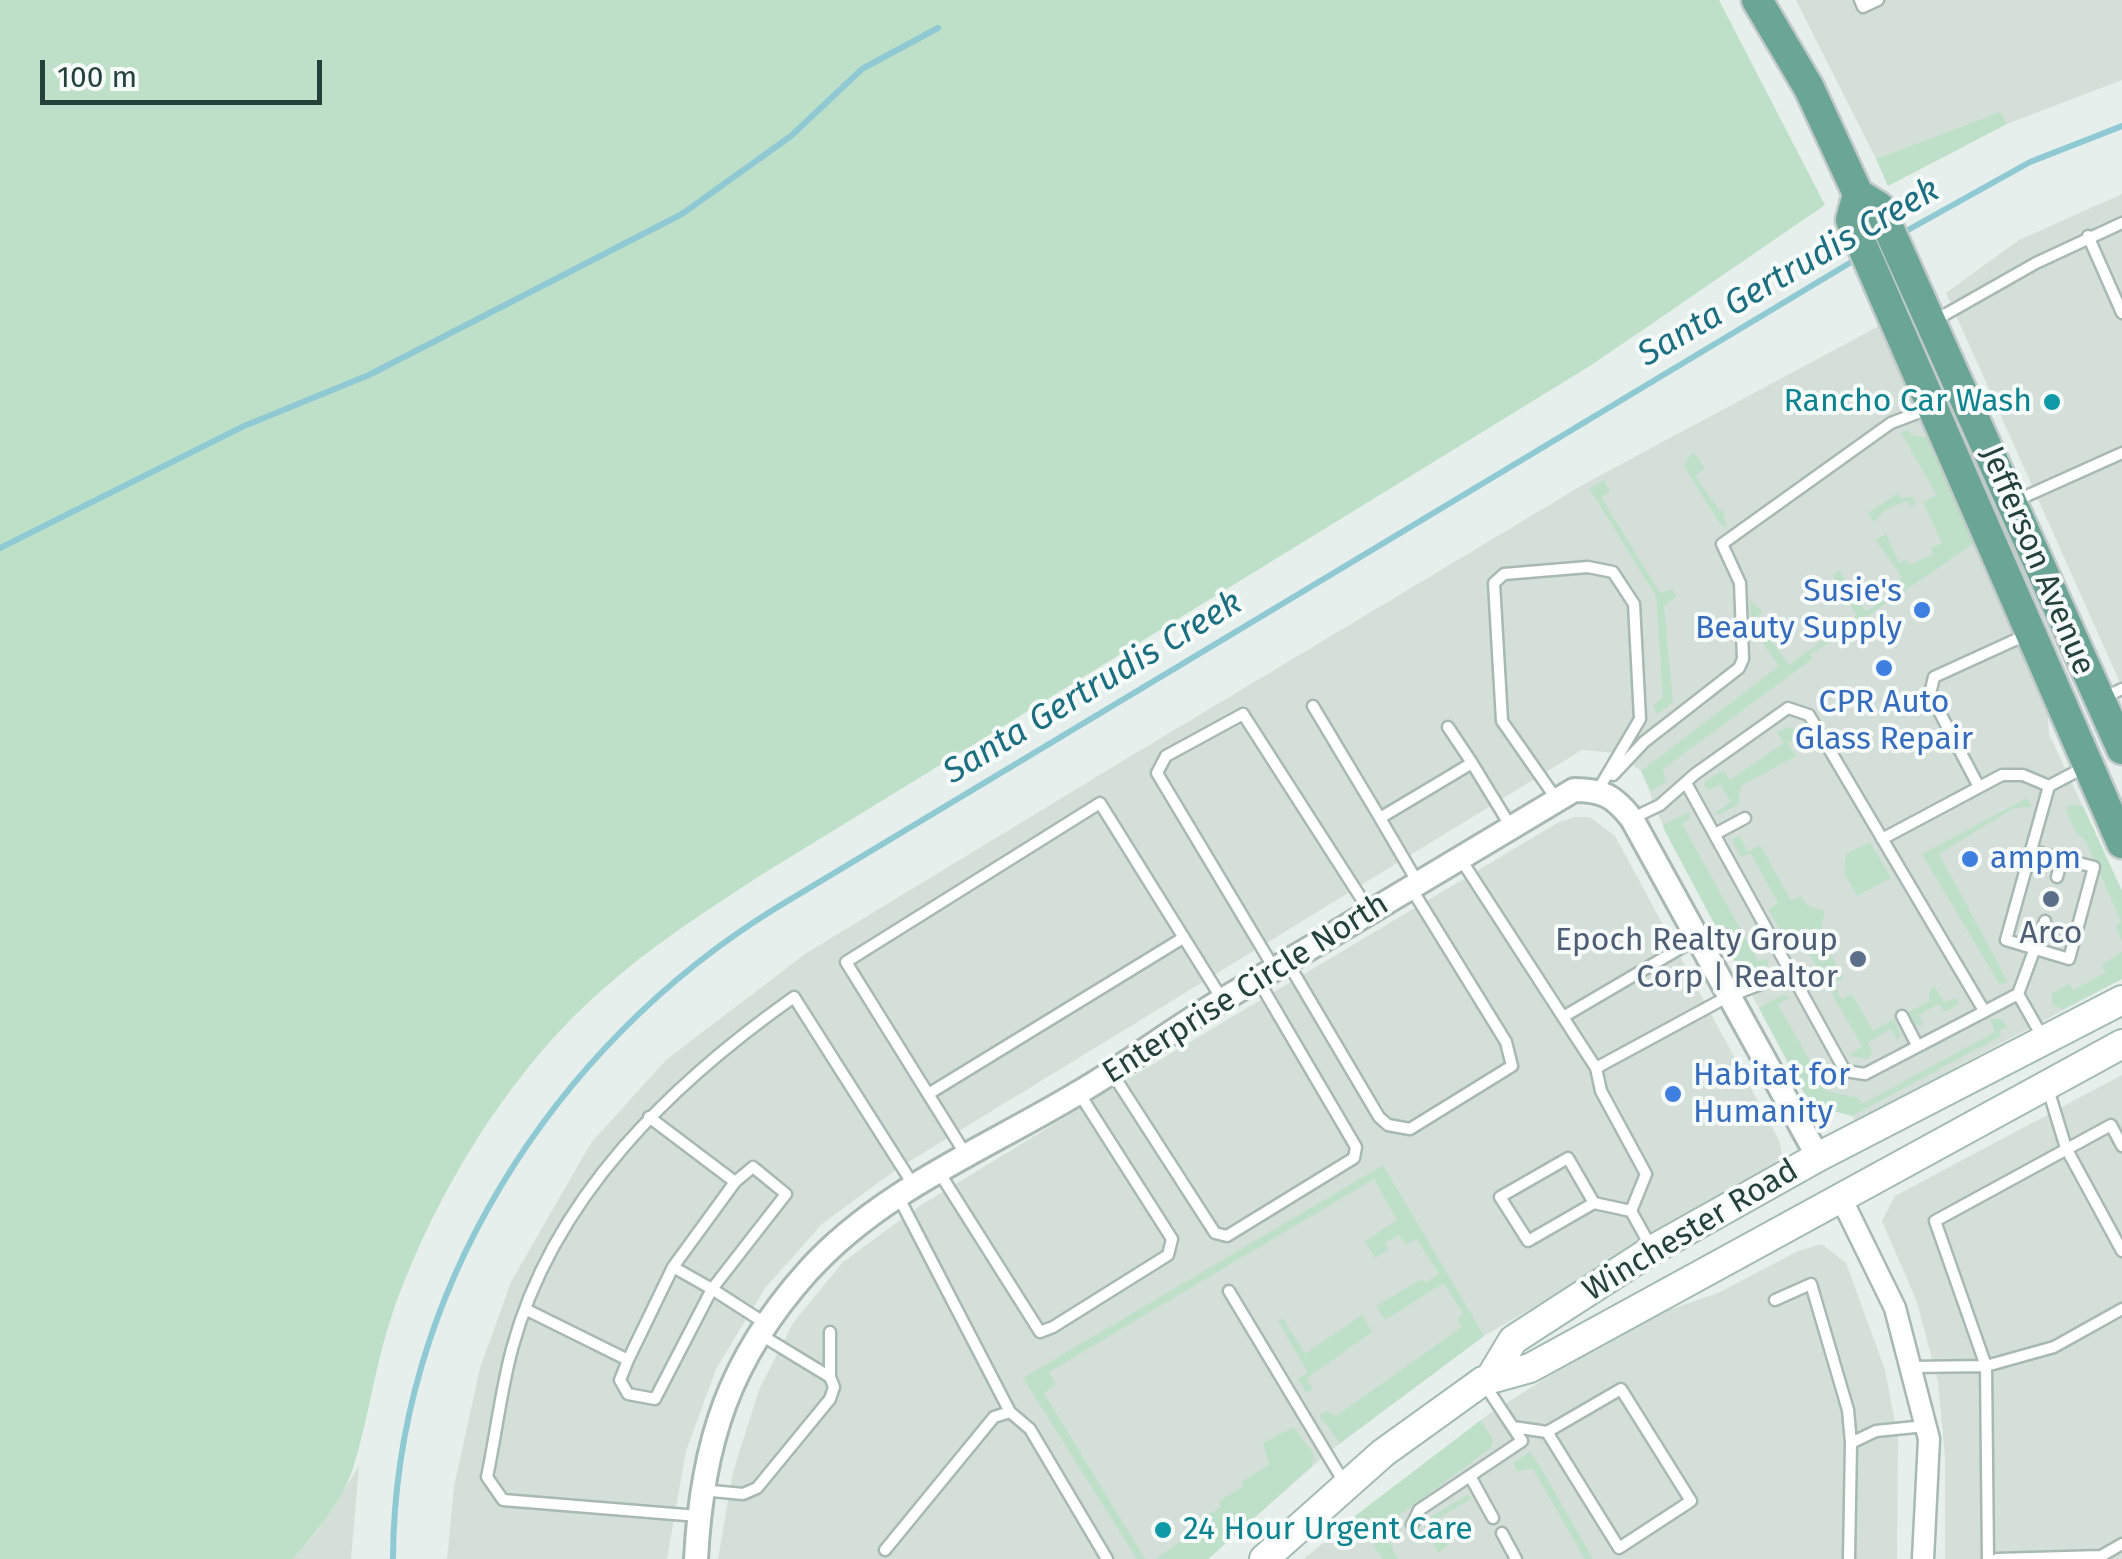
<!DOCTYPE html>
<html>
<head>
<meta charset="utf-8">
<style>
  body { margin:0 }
  #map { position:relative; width:2122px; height:1559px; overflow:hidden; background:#e6efeb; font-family:"Fira Sans",sans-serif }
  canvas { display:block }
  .scale { position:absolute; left:40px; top:60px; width:282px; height:45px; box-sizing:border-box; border:5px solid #24423a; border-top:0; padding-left:12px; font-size:30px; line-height:35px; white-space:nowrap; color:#24423a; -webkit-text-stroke:8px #f7fbf9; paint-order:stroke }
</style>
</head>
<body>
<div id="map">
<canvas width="2122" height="1559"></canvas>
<div class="scale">100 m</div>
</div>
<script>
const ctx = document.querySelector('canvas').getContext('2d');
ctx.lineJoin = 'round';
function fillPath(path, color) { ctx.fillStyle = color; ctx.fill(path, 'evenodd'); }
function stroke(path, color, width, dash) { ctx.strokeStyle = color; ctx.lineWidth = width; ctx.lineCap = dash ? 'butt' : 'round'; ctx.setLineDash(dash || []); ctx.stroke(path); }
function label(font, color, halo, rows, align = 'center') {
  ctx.font = font + ' "Fira Sans",sans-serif'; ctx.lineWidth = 8; ctx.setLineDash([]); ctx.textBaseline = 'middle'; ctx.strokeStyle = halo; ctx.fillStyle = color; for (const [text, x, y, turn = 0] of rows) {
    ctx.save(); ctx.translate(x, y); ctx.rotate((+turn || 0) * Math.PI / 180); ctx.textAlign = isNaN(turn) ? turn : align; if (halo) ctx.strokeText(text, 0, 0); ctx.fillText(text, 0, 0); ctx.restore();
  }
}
fillPath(new Path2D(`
  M1796 0H2122V80L2007 124 1999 113 1876 159Z
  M2122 194V687L1946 293 2019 240Z
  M1879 326 2033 667 2047 701 2049 734 2122 891V979L1855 1121 1851 1114 1822 1108 1814 1112 1665 831 1641 771 1616 753 1582 750 897 1169 823 1223 765 1288 716 1369 686 1451 667 1559H447L454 1487 480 1368 511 1282 591 1143 666 1060 805 954 1116 765 1586 483Z
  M1576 817H1590L1615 836 1779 1140 1782 1154 1769 1171 1484 1336 1330 1451 1208 1559H718L733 1472 759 1390 793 1323 843 1262 918 1207 1113 1088 1559 822Z
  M2122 1075V1559H1945V1457L1938 1382 1917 1302 1882 1221 1895 1196Z
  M1822 1244 1846 1263 1885 1370 1898 1438 1897 1559H1303L1489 1414 1600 1344 1654 1315 1718 1293 1798 1251Z
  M359 1466 351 1559H293L317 1532Z`), '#d4dfda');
fillPath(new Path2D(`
  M0 0H1719L1825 205 1593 364 761 875C706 911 651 946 602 990 508 1072 431 1200 391 1318 375 1366 369 1416 354 1465 344 1499 316 1533 293 1559H0Z
  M2000 112 2007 124 1888 186 1876 159Z
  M1908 429 1911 435 1930 438 1976 542 1810 655 1812 659 1663 769 1666 782 1651 791 1641 771 1779 666 1751 626 1750 600 1763 612 1755 618 1789 665 1857 615 1832 575 1839 570 1866 612 1899 588 1896 583 1902 577 1875 539 1886 534 1899 563 1906 560 1909 565 1933 554 1931 548 1942 543 1923 502 1937 495 1901 433Z
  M1693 452 1705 468 1695 476 1720 511 1723 509 1727 528 1720 524 1684 466Z
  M1604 480 1610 492 1601 497 1660 593 1673 589 1676 597 1664 607 1673 703 1657 714 1653 706 1663 697 1656 596 1589 488Z
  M1898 493 1901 498 1913 497 1916 504 1910 507 1907 501 1884 511 1874 522 1868 513Z
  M1789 727 1802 734 1788 743 1796 756 1741 786 1738 805 1718 815 1716 812 1731 802 1721 785 1707 790 1704 782 1724 770 1730 780 1784 743 1776 732Z
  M2027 798 2032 807 2014 808 1939 854 2008 982 2000 985 1922 854Z
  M2069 805 2083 806 2122 891V941L2116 927 2121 921 2084 838 2077 835 2066 811Z
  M1689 812 1690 818 1682 824 1758 961 1769 959 1768 966 1741 974 1665 831 1663 825Z
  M1739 835 1748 852 1760 845 1791 901 1801 896 1808 906 1825 911 1820 935 1843 978 1833 983 1842 999 1852 994 1873 1031 1894 1019 1901 1036 1897 1040 1891 1029 1868 1042 1872 1053 1868 1059 1849 1056 1862 1046 1803 943 1790 948 1769 910 1778 903 1751 854 1741 857 1732 840Z
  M1870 842 1891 878 1857 896 1844 873 1846 854Z
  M2122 952V979L2063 1009 2052 1004V993L2069 984 2073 990 2105 973 2102 965Z
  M1935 987 1944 1002 1957 998 1959 1004 1945 1012 1939 1004 1919 1015 1923 1025H1915L1909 1012 1929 1001 1930 989Z
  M1782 995 1790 997 1778 1005 1827 1091 1858 1098 1862 1104 1995 1032 1990 1019H2000L2008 1027 1999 1031 2001 1036 1852 1116 1822 1108 1814 1112 1759 1008Z
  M1383 1165 1484 1336 1340 1443 1319 1415 1326 1411 1336 1416 1462 1327 1457 1319 1463 1314 1444 1283 1385 1320 1376 1306 1420 1280 1427 1282 1439 1274 1416 1239 1406 1245 1399 1235 1385 1243 1388 1250 1375 1258 1365 1241 1397 1220 1374 1179 1049 1372 1056 1384 1044 1393 1145 1559H1137L1023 1378Z
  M1362 1315 1372 1332 1307 1378 1313 1390 1306 1392 1298 1379 1308 1373 1278 1321 1283 1318 1305 1354Z
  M1481 1420 1493 1440 1491 1448 1386 1525 1384 1521 1380 1525 1398 1559H1383L1355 1516Z
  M1293 1427 1314 1454 1312 1466 1208 1559H1155L1197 1530 1194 1523 1221 1507 1219 1501 1244 1486 1242 1481 1269 1465 1263 1443Z
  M1530 1452 1538 1463 1593 1559H1585L1533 1469 1517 1471 1513 1463Z
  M1467 1495 1472 1498 1439 1518 1453 1541 1438 1553 1422 1522Z`), '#bfe0c8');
stroke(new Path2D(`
  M1899 235 2030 162 2122 126
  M0 548 244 426 369 375 682 214 791 136 862 69 938 28
  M393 1559C394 1294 553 1045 776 908L1858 258`), '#8ec9d4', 6);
const service = new Path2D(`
  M1860 0 1863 7 1878 0
  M2088 236 2122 313
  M1932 322 2036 263 2122 223
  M2013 502 2122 453
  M2101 699 2122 689
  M1313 706 1380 818
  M1448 727 1472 763
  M1613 775 1644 742 1739 668 1743 659 1740 583 1722 544 1891 423 1928 409
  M1686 783 1845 1071 1865 1074 2018 994 2043 1038
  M2049 786 2083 768
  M1979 787 1930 694 1934 677 2026 635
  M1557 800 1502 721 1494 583 1504 574 1588 567 1613 572 1634 604 1640 719 1598 790
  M1633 818 1660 805 1695 774 1788 708 1809 715 1983 1009
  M1717 833 1745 818
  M1882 839 2002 775H2023L2049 786 2006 940 2069 959 2094 867 2033 851
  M1460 858 1596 1068 1601 1091 1646 1174 1631 1211
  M2057 877 2062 858
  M1418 883 1380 818 1472 763 1511 827
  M1288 963 1379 1117 1388 1125 1410 1129 1512 1066 1506 1042 1411 888
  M1275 970 1157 773 1166 756 1243 714 1370 912
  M2018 994 2045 921
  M1902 1016 1917 1045
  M1563 1017 1696 939
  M1596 1068 1727 997 1790 973
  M1112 1073 1215 1233 1227 1236 1354 1158 1356 1147 1258 980
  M2048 1089 2066 1148 2122 1251
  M930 1093 1183 938
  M649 1117 735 1182 753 1167 786 1194 712 1289 768 1325
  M2122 1146 2111 1125 1935 1221 1986 1366 2054 1347 2122 1309
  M966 1155 846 962 1100 803 1222 999
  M939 1172 1040 1332 1053 1327 1168 1255 1172 1239 1079 1093
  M899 1198 1010 1412
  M1594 1203 1528 1241 1500 1197 1568 1158 1594 1203 1631 1211 1652 1249
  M1229 1291 1345 1484
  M1775 1300 1811 1284 1848 1410 1851 1443
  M527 1310 628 1360 620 1380 628 1394 655 1399 712 1289 673 1267
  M830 1332V1377
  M628 1360 673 1267 735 1182
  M1912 1367 1986 1366 1988 1559
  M1513 1427 1547 1432 1621 1389 1691 1501 1619 1548 1547 1432
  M1470 1476 1493 1518
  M702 1490 743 1494 757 1488 830 1399 834 1387 830 1377 761 1335
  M698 1516 503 1500 487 1477C496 1434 501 1390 512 1349 553 1197 671 1084 794 997L914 1186
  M1412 1525 1419 1510 1522 1441 1483 1382
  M1502 1533 1516 1559
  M885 1550 994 1417 1010 1412 1030 1429 1107 1559
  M1849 1559 1851 1443 1876 1431 1925 1426
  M1997 1559 2101 1556 2122 1544`);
const minor = new Path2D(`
  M1841 1198 1895 1308 1929 1439 1923 1559`);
const tertiary = new Path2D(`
  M696 1559C702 1443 729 1359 808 1271 881 1190 987 1148 1078 1093 1128 1064 1174 1028 1224 999 1341 930 1457 860 1574 790 1603 790 1614 796 1632 819L1818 1157`);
const secondary = new Path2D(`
  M1492 1375 1513 1340 1652 1250 1818 1157 2122 1000
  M1264 1559 1383 1453 1483 1381 1530 1368 2122 1044`);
const primary = new Path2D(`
  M1757 0 1809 88 1858 194 1879 207 2122 749
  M1858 194 1851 220 2122 843`);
stroke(service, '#a8b8b2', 15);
stroke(minor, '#a8b8b2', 25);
stroke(tertiary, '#a8b8b2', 28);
stroke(secondary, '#a4bbb3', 32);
stroke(primary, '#c2cac8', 35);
stroke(service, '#fff', 10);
stroke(minor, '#fff', 20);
stroke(tertiary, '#fff', 22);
stroke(secondary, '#fff', 28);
stroke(primary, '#6aa596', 30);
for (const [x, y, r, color] of [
  [2052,402,10,"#0f9aa8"],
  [1922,610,10,"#3f7fe0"],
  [1884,668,10,"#3f7fe0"],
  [1970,859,10,"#3f7fe0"],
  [2051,899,10,"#5c6f8a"],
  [1858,959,10,"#5c6f8a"],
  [1673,1094,10,"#3f7fe0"],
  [1163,1530,10,"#0f9aa8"]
]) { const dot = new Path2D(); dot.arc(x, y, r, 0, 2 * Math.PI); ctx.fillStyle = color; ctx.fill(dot); stroke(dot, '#f7fbf9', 4); }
label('32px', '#0d838f', '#f7fbf9', [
  ["Rancho Car Wash",2032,402],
  ["24 Hour Urgent Care",1183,1530,"left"]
], 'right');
label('32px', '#24423a', '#f7fbf9', [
  ["Jefferson Avenue",2037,561,67],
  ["Enterprise Circle North",1246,989,-32],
  ["Winchester Road",1691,1231,-31]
]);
label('32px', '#366cbe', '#f7fbf9', [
  ["Susie's",1902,592,"right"],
  ["Beauty Supply",1902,629,"right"],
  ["CPR Auto",1884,703,"center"],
  ["Glass Repair",1884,740,"center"],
  ["ampm",1990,859],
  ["Habitat for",1693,1076],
  ["Humanity",1693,1113]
], 'left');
label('32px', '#4e5e75', '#f7fbf9', [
  ["Arco",2051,934],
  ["Epoch Realty Group",1838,941,"right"],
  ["Corp | Realtor",1838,978,"right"]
]);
label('italic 35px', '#1c6f80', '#f7fbf9', [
  ["Santa Gertrudis Creek",1789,273,-30],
  ["Santa Gertrudis Creek",1093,688,-31]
]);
</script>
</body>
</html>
